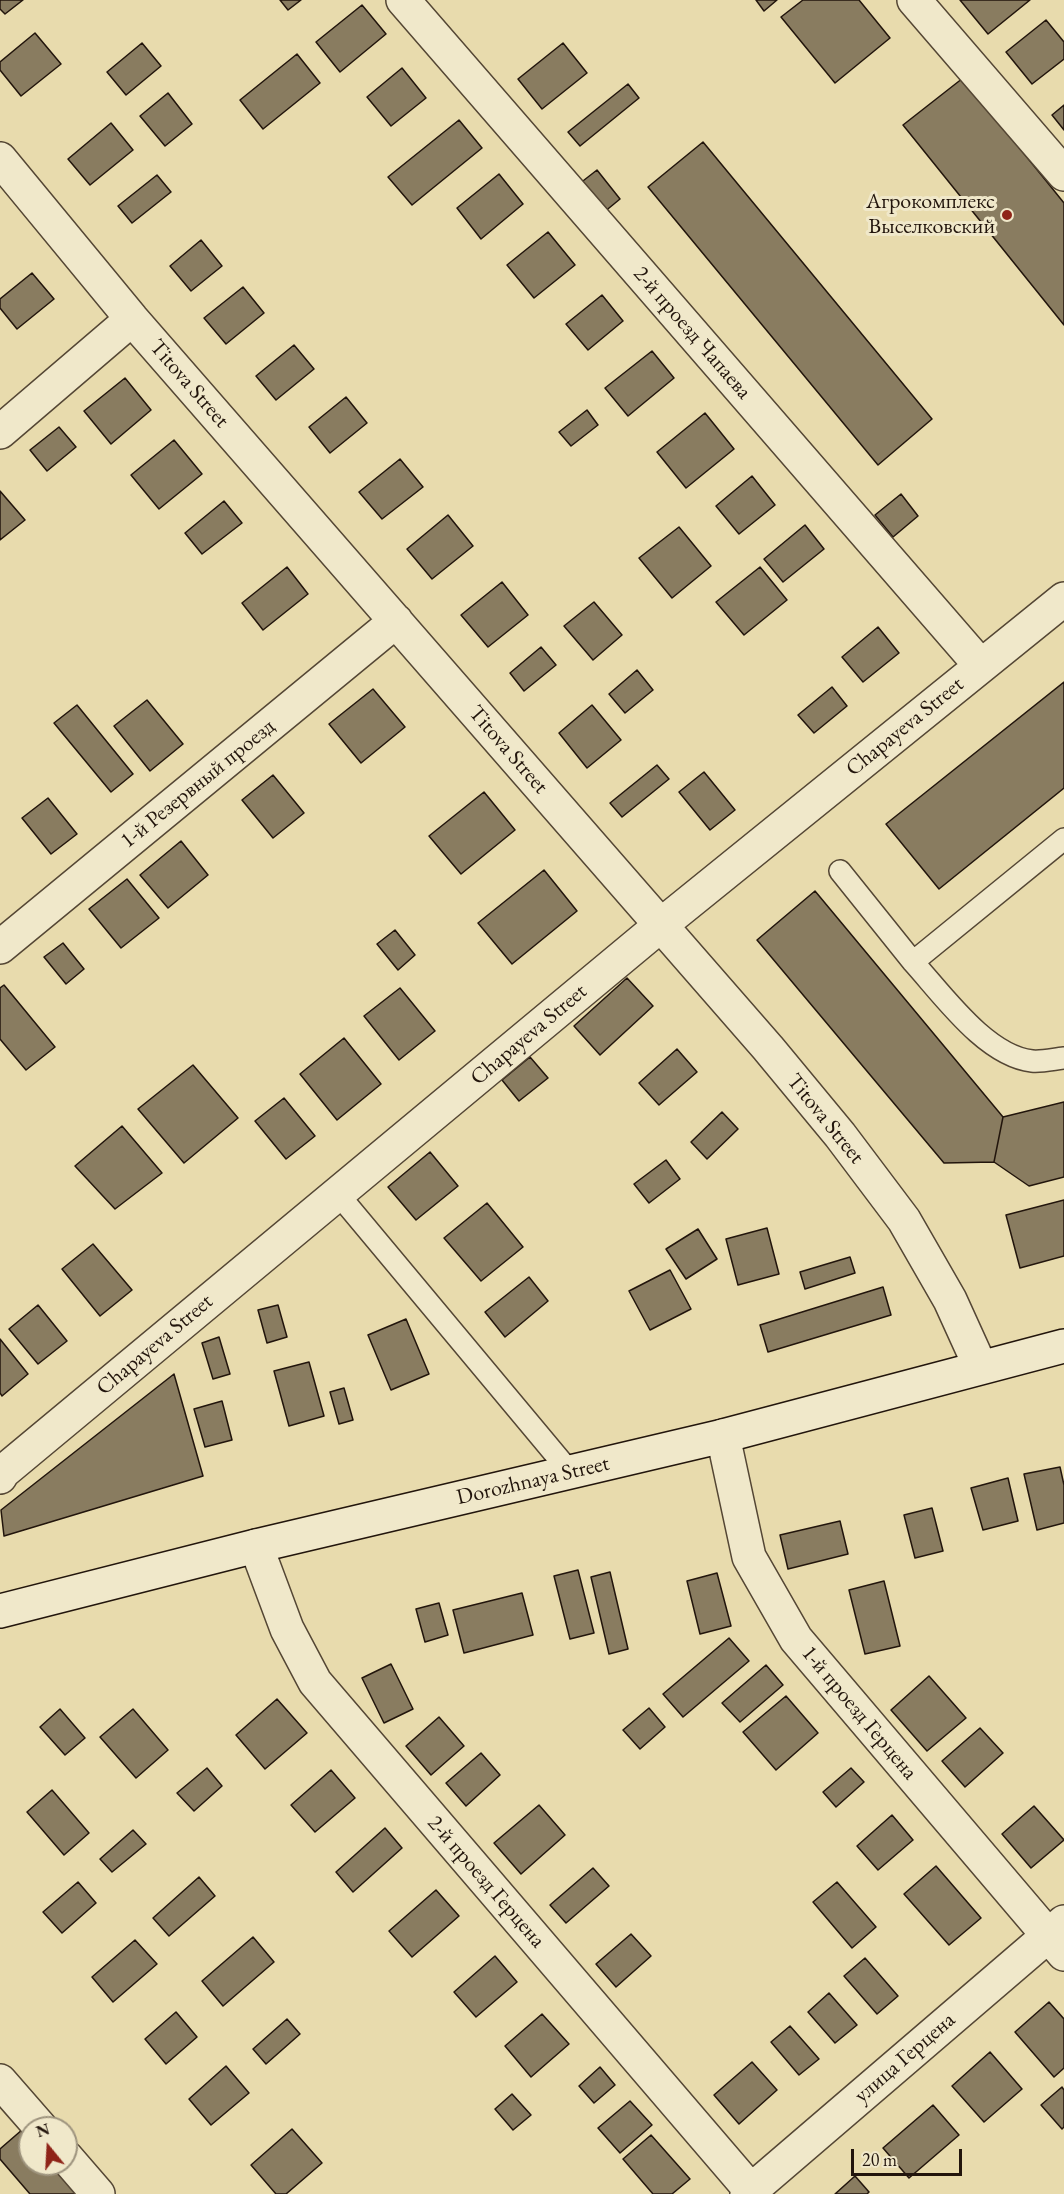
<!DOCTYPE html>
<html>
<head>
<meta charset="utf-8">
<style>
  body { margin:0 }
  #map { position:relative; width:1064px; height:2194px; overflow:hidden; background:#e8dbad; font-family:"EB Garamond",serif }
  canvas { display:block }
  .north { position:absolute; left:18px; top:2116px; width:60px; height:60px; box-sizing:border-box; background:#f0e8ca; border:2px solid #9e947e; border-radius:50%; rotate:342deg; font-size:16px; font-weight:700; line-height:24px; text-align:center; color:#22150c }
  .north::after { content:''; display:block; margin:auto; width:21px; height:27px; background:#8f2418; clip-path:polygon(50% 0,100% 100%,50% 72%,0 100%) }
  .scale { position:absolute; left:851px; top:2149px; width:111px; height:27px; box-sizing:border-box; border:3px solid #22150c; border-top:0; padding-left:8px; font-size:18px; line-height:21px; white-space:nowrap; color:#22150c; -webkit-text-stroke:4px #f0e8ca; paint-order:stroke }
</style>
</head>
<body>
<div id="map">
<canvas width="1064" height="2194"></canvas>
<div class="north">N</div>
<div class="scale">20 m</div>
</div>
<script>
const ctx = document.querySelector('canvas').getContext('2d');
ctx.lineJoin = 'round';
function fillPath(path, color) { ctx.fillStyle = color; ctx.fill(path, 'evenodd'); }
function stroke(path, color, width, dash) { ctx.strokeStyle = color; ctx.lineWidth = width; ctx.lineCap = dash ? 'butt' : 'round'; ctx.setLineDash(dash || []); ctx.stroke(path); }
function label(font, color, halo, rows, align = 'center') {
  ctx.font = font + ' "EB Garamond",serif'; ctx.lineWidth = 6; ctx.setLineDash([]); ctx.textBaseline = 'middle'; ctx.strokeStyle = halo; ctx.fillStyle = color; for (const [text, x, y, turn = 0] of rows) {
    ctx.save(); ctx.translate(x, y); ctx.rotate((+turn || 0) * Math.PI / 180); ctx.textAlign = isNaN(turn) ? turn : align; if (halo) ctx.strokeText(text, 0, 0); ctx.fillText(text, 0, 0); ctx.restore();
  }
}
const building = new Path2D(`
  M0 0H23L5 14 0 9Z
  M280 0H301L288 10Z
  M756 0H777L764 11Z
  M803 0H859L890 38 835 83 781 17Z
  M960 0H1030L988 34Z
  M362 5 386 34 340 72 316 42Z
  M1046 20 1064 42V59L1032 84 1006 52Z
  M35 33 61 64 21 96 0 70V62Z
  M142 43 161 66 126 95 107 72Z
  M563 43 587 73 542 109 518 79Z
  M297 54 320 83 263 129 240 100Z
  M402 68 426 98 391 126 367 97Z
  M963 78 1064 203V325L903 125Z
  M628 84 639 98 580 146 568 132Z
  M168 93 192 124 165 146 140 116Z
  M1064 105V130L1052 115Z
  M459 120 482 148 412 205 388 177Z
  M111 123 133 150 90 185 68 159Z
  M703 142 932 419 878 465 648 187Z
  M597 170 620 199 603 213 579 184Z
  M499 174 523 204 481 239 457 208Z
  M157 175 171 192 132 223 118 206Z
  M548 232 575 265 534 298 507 265Z
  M201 240 222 266 191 291 170 266Z
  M32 273 54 299 17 329 0 308V299Z
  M243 287 264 313 226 344 204 318Z
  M602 295 623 321 588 350 566 324Z
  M294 345 314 369 276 400 256 376Z
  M652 351 674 378 628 416 605 388Z
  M125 378 151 410 111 444 84 411Z
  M346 397 367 423 330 453 309 427Z
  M587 410 598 425 571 446 559 432Z
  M705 413 734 449 686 488 657 452Z
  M59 427 76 447 47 471 30 450Z
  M174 440 202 474 159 509 131 475Z
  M400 459 423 487 382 519 359 492Z
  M752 476 775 505 739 534 716 506Z
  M0 491 25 520 0 540Z
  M901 494 918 516 893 537 875 515Z
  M224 501 242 523 202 554 185 533Z
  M448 515 473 546 432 579 407 549Z
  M805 525 824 549 783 582 764 559Z
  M679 527 711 566 672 598 639 558Z
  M287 567 308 594 263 630 242 603Z
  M760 567 787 600 744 635 716 602Z
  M502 582 528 615 488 647 461 615Z
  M594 602 622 635 593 660 564 626Z
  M878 627 899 653 863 682 842 657Z
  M541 647 556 665 524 691 510 673Z
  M637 670 653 690 625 713 609 694Z
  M1064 682V788L939 889 886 824Z
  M832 687 847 706 814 733 798 715Z
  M373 689 405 727 361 763 329 724Z
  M147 700 183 744 150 771 114 726Z
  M77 705 133 774 111 792 54 723Z
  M592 705 621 740 587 768 559 733Z
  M657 765 669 779 622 817 610 803Z
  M704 772 735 810 710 830 679 792Z
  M273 775 304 813 273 838 242 800Z
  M484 792 515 830 461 874 429 836Z
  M48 798 77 834 51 854 22 818Z
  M181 841 208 875 168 908 140 875Z
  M544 870 577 911 512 964 478 923Z
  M127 879 159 918 121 948 89 909Z
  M815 891 1003 1117 994 1162 944 1163 757 940Z
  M395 930 415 955 398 970 377 944Z
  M63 943 84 969 66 984 44 957Z
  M627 978 653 1006 600 1055 574 1026Z
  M4 985 55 1047 26 1070 0 1039V988Z
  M400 988 435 1031 399 1060 364 1016Z
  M344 1038 381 1084 337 1120 300 1074Z
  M677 1049 697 1072 659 1105 639 1083Z
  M530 1057 548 1078 519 1101 502 1080Z
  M193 1065 238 1118 184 1163 138 1109Z
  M284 1098 315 1136 286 1159 255 1121Z
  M1064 1102V1177L1029 1186 994 1162 1003 1117Z
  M722 1112 738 1129 707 1159 691 1142Z
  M122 1126 162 1173 115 1209 75 1166Z
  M430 1152 458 1186 416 1220 388 1187Z
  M666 1160 680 1179 649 1203 634 1184Z
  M1064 1200V1256L1020 1268 1006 1215Z
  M487 1203 523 1247 481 1281 444 1238Z
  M767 1228 779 1274 738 1285 726 1239Z
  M698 1229 717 1259 686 1279 666 1249Z
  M93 1244 132 1290 100 1316 62 1269Z
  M850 1257 855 1273 805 1289 800 1272Z
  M670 1270 691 1309 650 1330 629 1291Z
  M529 1277 548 1301 505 1337 485 1312Z
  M883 1287 891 1315 768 1352 760 1325Z
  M38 1305 67 1341 38 1364 9 1329Z
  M278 1305 287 1337 267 1343 258 1310Z
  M406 1319 429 1374 391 1390 368 1335Z
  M219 1337 230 1374 213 1379 202 1343Z
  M0 1339 28 1374 2 1396 0 1393Z
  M309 1362 324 1416 289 1426 274 1371Z
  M174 1374 203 1476 4 1536 1 1510Z
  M344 1388 353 1420 339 1424 330 1392Z
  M222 1401 232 1440 205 1447 194 1409Z
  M1060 1467 1064 1485V1523L1037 1530 1024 1474Z
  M1008 1478 1018 1521 983 1530 971 1488Z
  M932 1508 943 1551 915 1558 904 1515Z
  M840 1521 848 1554 788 1569 780 1535Z
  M578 1570 594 1633 570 1639 554 1576Z
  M610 1572 628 1649 609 1654 591 1577Z
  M717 1573 731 1626 700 1634 687 1581Z
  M884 1581 900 1646 865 1654 849 1590Z
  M522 1593 533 1635 464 1653 453 1610Z
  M439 1603 448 1635 425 1642 416 1609Z
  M729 1638 749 1661 683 1717 663 1694Z
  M391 1664 413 1709 384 1723 362 1678Z
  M766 1665 783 1685 740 1722 722 1703Z
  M929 1676 966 1718 927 1751 891 1710Z
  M786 1696 818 1733 776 1770 743 1732Z
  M277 1699 307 1733 265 1769 236 1735Z
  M649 1708 665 1727 640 1749 623 1730Z
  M60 1709 85 1738 65 1755 40 1727Z
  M133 1709 168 1750 136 1778 100 1737Z
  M439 1717 464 1746 431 1775 406 1746Z
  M980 1728 1003 1753 965 1787 942 1761Z
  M481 1753 500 1775 466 1806 446 1783Z
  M207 1768 222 1786 194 1811 177 1793Z
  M851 1768 864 1782 836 1807 823 1792Z
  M331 1770 355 1798 315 1832 291 1805Z
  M52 1790 89 1833 64 1855 27 1812Z
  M539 1805 565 1835 521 1874 494 1843Z
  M1034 1806 1064 1840 1031 1868 1002 1834Z
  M892 1815 913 1840 878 1870 857 1846Z
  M385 1828 402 1848 353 1892 336 1872Z
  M133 1830 146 1844 112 1872 100 1859Z
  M936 1866 981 1918 949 1945 904 1894Z
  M593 1868 609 1886 566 1923 550 1905Z
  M199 1877 215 1896 169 1936 153 1918Z
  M78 1882 96 1903 62 1933 43 1912Z
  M837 1882 876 1927 852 1948 813 1902Z
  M436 1890 459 1916 412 1957 389 1931Z
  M631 1934 651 1956 616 1987 596 1964Z
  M253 1937 274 1962 223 2006 202 1981Z
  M135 1940 157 1964 113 2002 92 1977Z
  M495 1956 517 1982 476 2017 454 1992Z
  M865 1958 898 1996 877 2014 844 1976Z
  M829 1993 857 2025 835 2043 808 2012Z
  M1049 2002 1064 2019V2068L1054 2077 1015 2032Z
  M176 2012 197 2037 166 2064 145 2039Z
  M542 2014 569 2044 531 2077 505 2046Z
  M287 2019 300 2034 266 2064 253 2049Z
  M790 2026 819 2059 799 2075 771 2042Z
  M990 2052 1022 2089 984 2122 952 2086Z
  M752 2062 777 2090 739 2124 714 2095Z
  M226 2066 249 2093 211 2125 189 2099Z
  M600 2067 615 2085 594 2103 579 2086Z
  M1062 2087 1064 2090V2127L1062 2129 1041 2105Z
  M512 2094 531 2115 513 2130 495 2109Z
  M630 2101 652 2125 620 2153 598 2128Z
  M933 2105 959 2135 909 2178 883 2148Z
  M23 2129 30 2138V2164H53L78 2194H30L0 2159V2149Z
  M292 2129 322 2163 286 2194H276L251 2165Z
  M651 2135 690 2179 672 2194H653L623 2159Z
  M855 2176 869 2192 867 2194H835Z`);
fillPath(building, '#897c60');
stroke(building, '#22150c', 1.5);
const service = new Path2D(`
  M1064 839 913 962C943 995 986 1056 1032 1061 1042 1062 1054 1059 1064 1058
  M840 871 913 962
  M338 1194 570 1472`);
const minor = new Path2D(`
  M403 0 981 666
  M914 0 1064 174
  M0 159 132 319 768 1048 840 1135 904 1220 950 1300 980 1366
  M0 432 132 319
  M0 947 396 621
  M723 1436 749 1557 796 1639 1064 1954
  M0 1477 3 1472 661 925 1064 599
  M256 1546 287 1629 315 1682 754 2194
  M0 2081 41 2128
  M66 2157 98 2194
  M747 2194 1064 1922`);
const secondary = new Path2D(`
  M0 1611 256 1546 723 1436 1064 1346`);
stroke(service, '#544634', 24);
stroke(minor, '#544634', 36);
stroke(secondary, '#22150c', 36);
stroke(service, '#f0e8ca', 21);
stroke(minor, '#f0e8ca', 33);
stroke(secondary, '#f0e8ca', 33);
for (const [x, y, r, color] of [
  [1007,215,6,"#8f2418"]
]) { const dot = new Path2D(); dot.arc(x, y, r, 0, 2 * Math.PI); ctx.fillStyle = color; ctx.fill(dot); stroke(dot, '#f0e8ca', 2); }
label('22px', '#22150c', '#f0e8ca', [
  ["Агрокомплекс",995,202],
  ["Выселковский",995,227]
], 'right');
label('22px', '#22150c', '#f0e8ca', [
  ["2-й проезд Чапаева",692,333,49],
  ["Titova Street",189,384,49],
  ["Chapayeva Street",905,727,-39],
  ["Titova Street",508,750,49],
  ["1-й Резервный проезд",198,784,-39],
  ["Chapayeva Street",529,1035,-40],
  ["Titova Street",825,1119,51],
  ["Chapayeva Street",155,1345,-40],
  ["Dorozhnaya Street",533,1481,-13],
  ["1-й проезд Герцена",859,1713,50],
  ["2-й проезд Герцена",486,1882,49],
  ["улица Герцена",905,2058,-41]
]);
</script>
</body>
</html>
